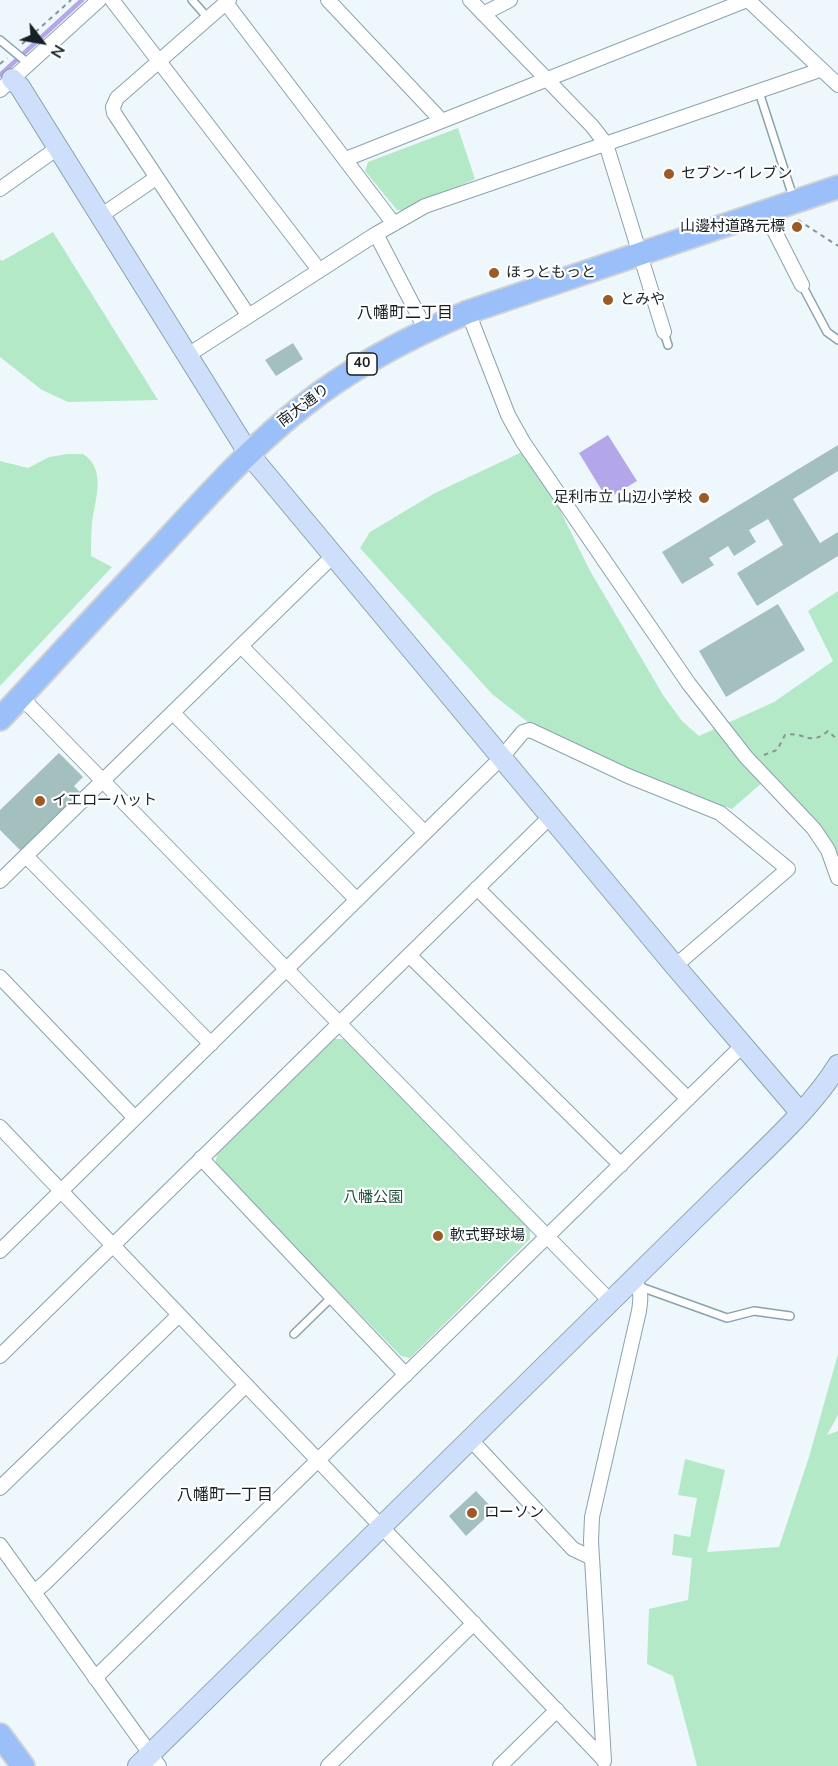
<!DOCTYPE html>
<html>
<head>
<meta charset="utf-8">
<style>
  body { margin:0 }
  #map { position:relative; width:838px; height:1766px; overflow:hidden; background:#eef8fc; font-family:"Nunito Sans",sans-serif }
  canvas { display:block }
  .north { position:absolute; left:12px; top:12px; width:60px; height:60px; -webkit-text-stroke:4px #fff; paint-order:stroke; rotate:121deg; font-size:16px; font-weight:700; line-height:24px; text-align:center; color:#172024 }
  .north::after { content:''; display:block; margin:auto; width:21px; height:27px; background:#172024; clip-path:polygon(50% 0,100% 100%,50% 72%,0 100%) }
</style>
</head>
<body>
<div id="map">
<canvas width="838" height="1766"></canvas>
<div class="north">N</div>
</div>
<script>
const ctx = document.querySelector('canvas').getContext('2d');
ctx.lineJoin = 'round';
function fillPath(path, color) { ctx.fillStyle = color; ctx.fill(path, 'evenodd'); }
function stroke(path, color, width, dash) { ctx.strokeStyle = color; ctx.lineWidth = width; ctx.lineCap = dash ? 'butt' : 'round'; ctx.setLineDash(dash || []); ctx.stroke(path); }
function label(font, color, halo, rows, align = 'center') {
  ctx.font = font + ' "Nunito Sans","Noto Sans JP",sans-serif'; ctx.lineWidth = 4.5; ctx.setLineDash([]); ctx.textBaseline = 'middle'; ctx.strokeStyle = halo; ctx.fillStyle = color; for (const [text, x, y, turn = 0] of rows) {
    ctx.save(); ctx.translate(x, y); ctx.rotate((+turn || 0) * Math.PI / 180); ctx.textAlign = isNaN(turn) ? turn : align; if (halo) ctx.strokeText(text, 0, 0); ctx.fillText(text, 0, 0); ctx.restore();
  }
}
fillPath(new Path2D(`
  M458 128 475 179 405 210H397L365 171 368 162Z
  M53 232 158 400 68 402 42 390 0 357V259L2 261Z
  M522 452 558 506 589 569 663 695 682 721 699 736 774 702 833 661 808 611 838 591V857L821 829 772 774 732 809 676 789 549 735 529 723 492 694 360 548 370 532 435 493Z
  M68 454H83C107 469 95 500 92 523 91 534 91 545 91 556L112 567 0 686V461L28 468 49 457Z
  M334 1039H345L530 1229V1239L410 1358 401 1356 215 1166 217 1154Z
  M838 1354V1415L827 1435 838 1431V1766H697L673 1676 647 1664 649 1609 688 1600 692 1558 672 1555 674 1534 690 1537 697 1498 678 1495 685 1459 725 1470 707 1552 779 1547 809 1457Z`), '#b4e9c8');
fillPath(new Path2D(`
  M608 435 637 481 607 499 579 453Z`), '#b4a7e9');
stroke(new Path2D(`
  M0 75 82 0`), '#b4a7e9', 4.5);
fillPath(new Path2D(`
  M293 343 303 359 276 376 265 360Z
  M838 445V471L793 499 820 543 838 532V556L757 606 737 573 783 545 768 519 749 530 756 542 734 556 728 546 709 558 714 565 682 584 662 552Z
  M778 604 805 650 726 697 699 651Z
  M59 753 83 777 74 786 81 793 21 851 0 830V810Z
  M476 1491 494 1510 466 1536 449 1516Z`), '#a4c0be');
const lane = new Path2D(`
  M192 0 208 18
  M0 40 29 64
  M759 92 794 200
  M802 285 827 332 838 340
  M664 332 668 345
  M638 1286 727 1318 754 1311 790 1316
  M294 1334 332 1297`);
const street = new Path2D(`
  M112 0 319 270
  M229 0 117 98 113 107 114 113 248 315
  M328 0 441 120
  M470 0 592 126 606 144 664 332
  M748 0 838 85
  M226 3 394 224
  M483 14 510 0
  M0 90 99 0
  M346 159 747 0
  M0 189 59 147
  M770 211 774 230 802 285
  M99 217 156 178
  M376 234 426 330
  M468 312 508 415 523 442 689 684 746 757 814 829 828 850 838 878
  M188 355 376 234 425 206 820 70
  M241 646 425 833
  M21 697 611 1302
  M173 713 357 900
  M26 856 211 1044
  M0 881 333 556
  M477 888 688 1099
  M409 955 621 1165
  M0 977 135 1118
  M0 1127 604 1760
  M201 1158 406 1375
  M0 1251 502 757 523 732 530 730 628 776 720 813 788 869 675 966
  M0 1356 551 816
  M470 1439 573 1549 592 1558
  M0 1488 179 1315
  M0 1545 159 1766
  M34 1592 45 1583 246 1385
  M95 1678 743 1045
  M604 1761 591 1541 592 1517 639 1311C641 1298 642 1290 633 1280
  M328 1766 474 1623
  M500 1766 557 1710`);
const secondary = new Path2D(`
  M12 79 20 87 249 454 675 966 800 1112
  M138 1766 728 1186C764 1150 812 1108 838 1065`);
const primary = new Path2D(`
  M0 719C55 660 109 601 164 543 208 495 252 446 303 406 353 366 409 337 468 312L838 187
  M0 1735 23 1766`);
stroke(lane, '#8ba2ac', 10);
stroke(street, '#8ba2ac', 16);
stroke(secondary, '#8ba2ac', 22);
stroke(primary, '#d1d2d3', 26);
stroke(new Path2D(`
  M22 44 71 0
  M0 64 7 58
  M798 220 838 246
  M764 755 777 750 785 735C805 731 809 747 828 731L838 740`), '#899397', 2, [4.5, 4.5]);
stroke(lane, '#fff', 7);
stroke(street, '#fff', 14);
stroke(secondary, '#cddffb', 20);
stroke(primary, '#9bbff8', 22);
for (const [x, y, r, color] of [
  [669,174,6,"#9b5a26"],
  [797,227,6,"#9b5a26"],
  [494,273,6,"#9b5a26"],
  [608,300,6,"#9b5a26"],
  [704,498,6,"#9b5a26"],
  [40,801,6,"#9b5a26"],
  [438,1236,6,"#9b5a26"],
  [472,1513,6,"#9b5a26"]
]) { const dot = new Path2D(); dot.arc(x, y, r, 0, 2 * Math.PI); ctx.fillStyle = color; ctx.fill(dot); stroke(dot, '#fff', 2); }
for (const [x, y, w] of [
  [362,364,30]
]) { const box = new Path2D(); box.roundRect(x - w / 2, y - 11, w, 22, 4.5); ctx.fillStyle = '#fff'; ctx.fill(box); stroke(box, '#172024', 1.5); }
label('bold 14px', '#172024', null, [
  ["40",362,364]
]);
label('15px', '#172024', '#fff', [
  ["セブン-イレブン",681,174],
  ["山邊村道路元標",785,227,"right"],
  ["ほっともっと",506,273],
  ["とみや",620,300],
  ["足利市立 山辺小学校",692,498,"right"],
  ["イエローハット",52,801],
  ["軟式野球場",450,1236],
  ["ローソン",484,1513]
], 'left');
label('15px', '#172024', '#fff', [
  ["南大通り",304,406,-37]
]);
label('15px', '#1e5438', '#fff', [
  ["八幡公園",373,1198]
]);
label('16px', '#172024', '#fff', [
  ["八幡町二丁目",405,314],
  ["八幡町一丁目",225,1496]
]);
</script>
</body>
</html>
